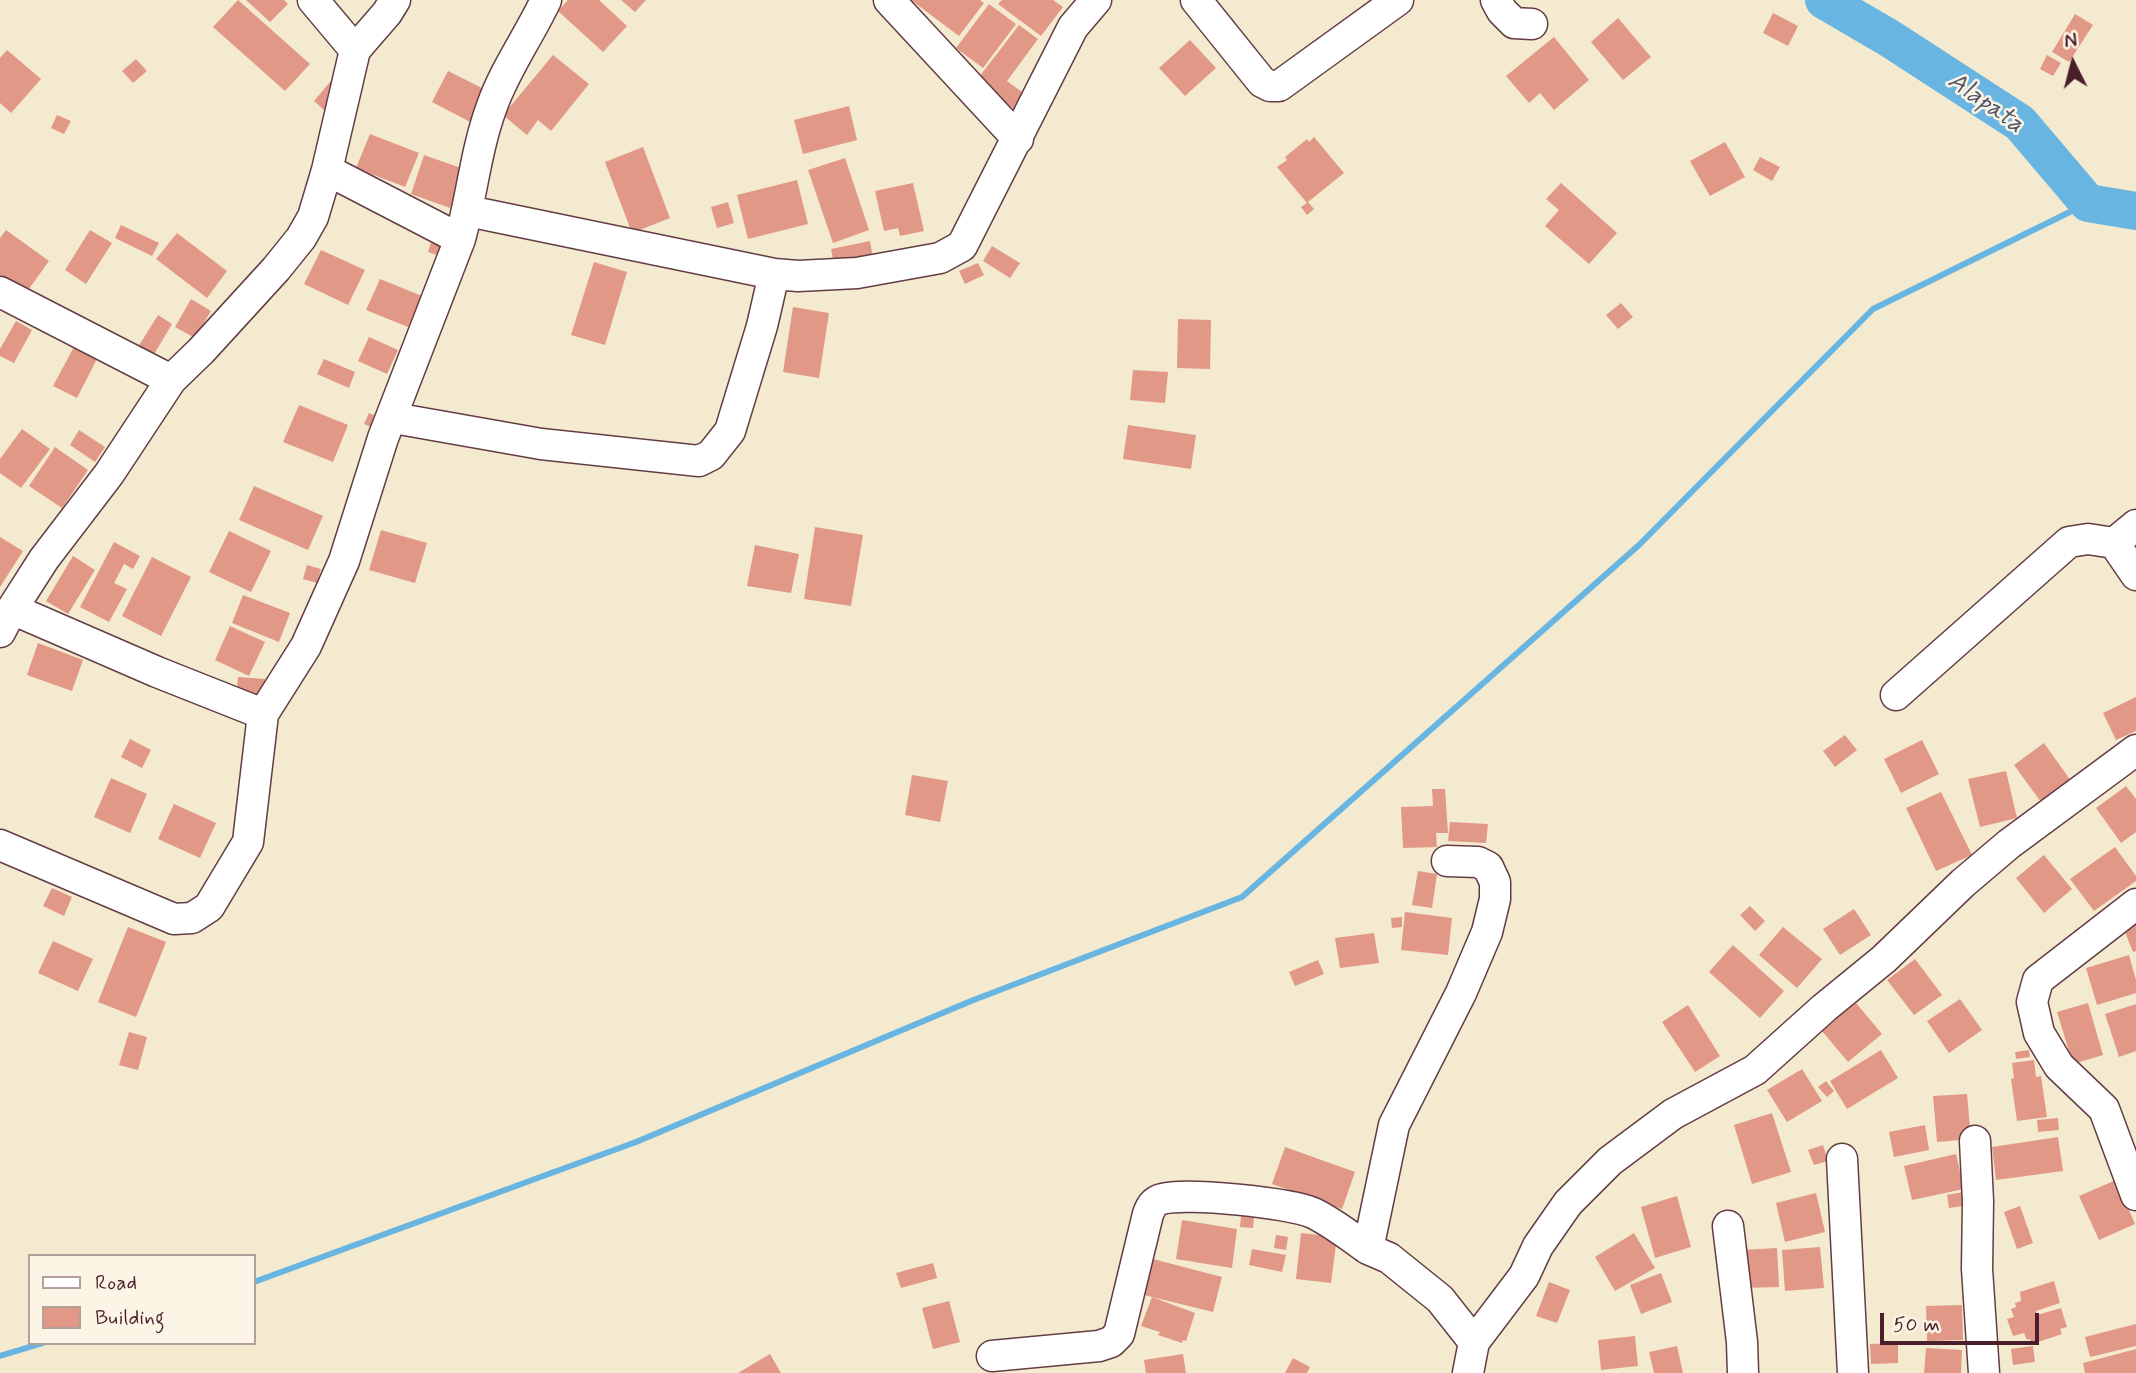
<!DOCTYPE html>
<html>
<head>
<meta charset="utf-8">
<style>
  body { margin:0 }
  #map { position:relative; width:2136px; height:1373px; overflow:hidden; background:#f4ead0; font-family:Mynerve,sans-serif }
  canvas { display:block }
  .legend { position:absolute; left:28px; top:1254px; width:228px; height:91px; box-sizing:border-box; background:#fcf5e5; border:2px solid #b59f9b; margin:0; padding:9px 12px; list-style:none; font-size:21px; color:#4a1f2b }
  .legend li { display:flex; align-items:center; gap:14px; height:35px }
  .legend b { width:35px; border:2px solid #b59f9b }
  .north { position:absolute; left:2038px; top:28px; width:70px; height:70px; -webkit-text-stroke:5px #fcf5e5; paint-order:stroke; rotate:354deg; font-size:19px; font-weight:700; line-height:28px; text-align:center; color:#4a1f2b }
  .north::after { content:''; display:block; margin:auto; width:24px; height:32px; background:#4a1f2b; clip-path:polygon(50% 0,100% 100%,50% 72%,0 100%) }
  .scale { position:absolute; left:1880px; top:1313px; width:159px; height:32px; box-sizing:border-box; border:4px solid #4a1f2b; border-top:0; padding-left:9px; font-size:21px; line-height:24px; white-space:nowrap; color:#4a1f2b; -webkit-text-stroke:5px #fcf5e5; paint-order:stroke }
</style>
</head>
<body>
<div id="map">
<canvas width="2136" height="1373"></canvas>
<ul class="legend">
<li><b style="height:9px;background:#fff"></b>Road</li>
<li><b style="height:19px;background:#e19887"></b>Building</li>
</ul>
<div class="north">N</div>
<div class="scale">50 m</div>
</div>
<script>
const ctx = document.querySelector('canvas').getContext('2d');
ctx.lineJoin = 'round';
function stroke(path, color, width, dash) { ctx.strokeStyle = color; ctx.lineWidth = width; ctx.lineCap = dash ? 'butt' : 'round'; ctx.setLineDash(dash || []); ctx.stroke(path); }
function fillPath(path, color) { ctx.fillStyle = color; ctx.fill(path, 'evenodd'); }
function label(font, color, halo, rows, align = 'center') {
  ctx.font = font + ' Mynerve,sans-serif'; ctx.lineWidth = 5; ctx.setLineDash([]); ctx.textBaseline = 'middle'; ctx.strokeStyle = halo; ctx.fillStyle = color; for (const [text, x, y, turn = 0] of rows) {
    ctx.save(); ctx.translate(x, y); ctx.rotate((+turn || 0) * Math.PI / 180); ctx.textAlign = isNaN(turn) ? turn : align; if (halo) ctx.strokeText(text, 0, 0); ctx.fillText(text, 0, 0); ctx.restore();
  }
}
stroke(new Path2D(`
  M254 1282 636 1142 971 1001 1242 897 1639 545 1873 309 2088 203
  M0 1356 43 1343`), '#68b5e1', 6);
stroke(new Path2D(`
  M1824 0 1889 38 2020 123 2088 203 2136 211`), '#68b5e1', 38);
fillPath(new Path2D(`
  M238 0 310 64 285 91 213 27Z
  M246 0H284L288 4 270 22Z
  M568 0H599L627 26 603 52 558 11Z
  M621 0H646L635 12Z
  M911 0H980L984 3 959 36Z
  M1002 0H1053L1063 7 1041 36 998 4Z
  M989 4 1016 24 983 68 956 48Z
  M1773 13 1798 26 1788 46 1763 33Z
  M2075 14 2093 25 2069 62 2052 52Z
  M1618 18 1651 57 1623 80 1591 42Z
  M1019 25 1038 39 1007 81 1026 95 1015 110 976 81Z
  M1554 37 1589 80 1554 110 1540 93 1529 103 1506 76Z
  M1190 40 1216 68 1185 96 1159 68Z
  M7 50 41 79 11 113 0 103V58Z
  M553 55 589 84 551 131 538 120 527 135 503 115Z
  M2047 55 2061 63 2053 76 2040 69Z
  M136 59 147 71 133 83 122 71Z
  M448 71 492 93 476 125 432 102Z
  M335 76 346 85 324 110 314 101Z
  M849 106 857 140 803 154 794 120Z
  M57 115 71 121 64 134 51 128Z
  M370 134 419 153 405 187 356 168Z
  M1314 137 1344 173 1308 202 1314 209 1307 215 1301 207 1307 203 1277 167 1287 160 1285 157 1307 139 1309 142Z
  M1725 142 1745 177 1710 196 1690 161Z
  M643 147 670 218 632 233 605 162Z
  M424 155 464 169 450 208 411 194Z
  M1760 157 1780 167 1772 181 1753 170Z
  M845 158 869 230 833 243 808 170Z
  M797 180 808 224 748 239 737 195Z
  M913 183 924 231 900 236 898 228 884 231 875 191Z
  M1561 183 1617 233 1589 264 1545 226 1559 210 1546 199Z
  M728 202 734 223 717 228 711 207Z
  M121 225 159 243 152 256 115 238Z
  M6 230 49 261 26 293 0 275V238Z
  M90 230 112 243 86 284 65 270Z
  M177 233 227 271 207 298 156 259Z
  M432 239 447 244 443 257 428 252Z
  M870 241 873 258 834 265 831 249Z
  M992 246 1020 263 1010 278 983 261Z
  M321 250 365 270 348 305 304 284Z
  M594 262 627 272 605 345 571 335Z
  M978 263 984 275 965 284 959 271Z
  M380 279 422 296 408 327 366 310Z
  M191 299 211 311 195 338 175 327Z
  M1621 303 1633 317 1618 329 1606 315Z
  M793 307 829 313 819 378 783 372Z
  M158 315 172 324 153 356 138 347Z
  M1178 319 1211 320 1210 369 1177 368Z
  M16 321 32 330 14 363 0 356V349Z
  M369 337 398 350 387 374 358 361Z
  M74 347 97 359 77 398 53 386Z
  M324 359 355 372 349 388 317 374Z
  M1133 370 1168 372 1165 403 1130 400Z
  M299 405 348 425 333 462 283 442Z
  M369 413 383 419 378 430 364 424Z
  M1128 425 1196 435 1191 469 1123 459Z
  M22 429 50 449 21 488 0 473V459Z
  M79 430 105 447 95 462 70 445Z
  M55 447 88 470 62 508 29 486Z
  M254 486 323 516 308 550 239 520Z
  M815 527 863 535 851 606 804 599Z
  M381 530 427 543 415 583 369 570Z
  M229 531 271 551 251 592 209 572Z
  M0 537 23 551 0 587Z
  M114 542 140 556 133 569 124 564 114 583 127 589 109 622 80 607Z
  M755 545 799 554 791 593 747 586Z
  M73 556 95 570 68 614 46 601Z
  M152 557 191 577 161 636 122 616Z
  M307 565 321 569 317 583 303 579Z
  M243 595 290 613 279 642 232 623Z
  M230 626 265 642 249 676 215 660Z
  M38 643 83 660 72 691 27 675Z
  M238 677 265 679 263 698 236 696Z
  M2136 697V731L2116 740 2103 713Z
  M1845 735 1857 750 1835 767 1823 751Z
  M130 739 151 750 142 768 121 757Z
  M1922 740 1939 774 1901 793 1884 759Z
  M2044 743 2071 781 2041 802 2014 765Z
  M2006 771 2017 818 1980 827 1968 779Z
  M912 775 948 781 940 822 905 815Z
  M111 778 147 794 130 833 94 817Z
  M2126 786 2136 799V832L2121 843 2096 808Z
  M1432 789H1445L1448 833H1436L1437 847 1403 848 1401 807 1433 806Z
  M1941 792 1972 855 1936 871 1906 808Z
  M174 804 216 823 200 858 158 839Z
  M1450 822 1488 824 1486 843 1448 841Z
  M2115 847 2136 876V881L2094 911 2070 879Z
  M2044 855 2072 889 2044 913 2016 878Z
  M1418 871 1437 874 1432 908 1412 905Z
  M52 888 72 897 64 916 43 906Z
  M1750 906 1765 921 1755 931 1740 915Z
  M1854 909 1871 935 1840 955 1823 929Z
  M2136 910V951L2133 952 2119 917Z
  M1405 912 1452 918 1448 955 1401 950Z
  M1402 917V927L1392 928 1391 918Z
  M128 927 166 942 136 1017 98 1002Z
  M1783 927 1822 959 1797 988 1759 955Z
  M1374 933 1379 963 1340 968 1335 938Z
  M53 941 93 959 78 991 38 973Z
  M1733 945 1784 991 1760 1018 1709 972Z
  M2129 955 2136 980V993L2097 1005 2086 968Z
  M1915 959 1942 995 1914 1015 1887 980Z
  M1318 960 1324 974 1295 986 1289 972Z
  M1960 999 1982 1030 1949 1053 1927 1021Z
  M1856 1003 1882 1034 1848 1062 1822 1031Z
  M2088 1003 2103 1055 2073 1064 2057 1012Z
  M2136 1004V1051L2119 1057 2105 1014Z
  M1688 1005 1720 1056 1695 1072 1662 1022Z
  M129 1032 147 1037 138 1070 119 1065Z
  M1881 1050 1898 1078 1847 1109 1830 1081Z
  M2029 1050 2030 1057 2016 1059 2015 1052Z
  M2034 1060 2036 1077 2041 1076 2047 1117 2017 1121 2011 1079 2014 1078 2012 1063Z
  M1802 1069 1822 1101 1787 1122 1767 1090Z
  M1826 1081 1834 1091 1827 1097 1818 1087Z
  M1967 1094 1971 1139 1937 1142 1933 1096Z
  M1772 1113 1791 1172 1752 1184 1734 1125Z
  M2058 1118 2059 1130 2038 1132 2037 1120Z
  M1925 1125 1929 1150 1894 1157 1889 1132Z
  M2058 1137 2063 1171 1996 1180 1992 1147Z
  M1823 1145 1828 1161 1814 1165 1808 1150Z
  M1285 1147 1355 1172 1342 1209 1272 1184Z
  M1956 1154 1964 1189 1912 1200 1904 1166Z
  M2116 1180 2135 1224 2099 1240 2079 1196Z
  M1968 1191 1970 1205 1949 1208 1947 1195Z
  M1816 1193 1825 1232 1785 1242 1776 1203Z
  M1677 1196 1691 1247 1655 1258 1641 1207Z
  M1242 1206 1255 1207 1253 1228 1240 1227Z
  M2020 1206 2033 1243 2017 1249 2004 1212Z
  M1182 1220 1237 1229 1232 1268 1176 1259Z
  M1301 1233 1337 1237 1331 1283 1296 1279Z
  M1634 1233 1655 1268 1615 1291 1595 1257Z
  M1276 1235 1288 1237 1286 1250 1274 1248Z
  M1820 1247 1824 1288 1785 1291 1782 1250Z
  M1777 1248 1779 1287 1743 1288 1742 1250Z
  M1252 1249 1286 1255 1282 1272 1249 1265Z
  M1153 1259 1222 1277 1213 1312 1144 1295Z
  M933 1263 937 1278 901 1288 896 1273Z
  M1661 1273 1672 1302 1641 1314 1630 1285Z
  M2054 1281 2060 1303 2036 1311 2037 1315 2061 1308 2067 1327 2060 1329 2062 1334 2032 1344 2030 1339 2027 1340 2024 1333 2013 1336 2007 1319 2014 1317 2011 1309 2016 1307 2015 1303 2021 1301 2020 1292Z
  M1549 1282 1570 1290 1557 1323 1536 1316Z
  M1152 1297 1195 1313 1186 1341 1183 1340 1182 1343 1158 1335 1160 1332 1141 1326Z
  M949 1301 960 1342 933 1349 922 1308Z
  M1962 1305 1963 1340 1927 1341 1926 1306Z
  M2136 1324V1346L2090 1357 2085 1337Z
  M1635 1336 1638 1366 1601 1370 1598 1340Z
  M1898 1343V1363L1871 1364 1870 1344Z
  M1677 1346 1683 1373H1654L1649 1352Z
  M2033 1346 2035 1362 2013 1365 2011 1349Z
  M1926 1348 1962 1350 1961 1373H1924Z
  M2136 1349V1373H2085L2083 1363Z
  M770 1354 781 1373H738Z
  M1183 1354 1186 1373H1146L1144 1360Z
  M1293 1358 1310 1367 1307 1373H1285Z`), '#e19887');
const minor = new Path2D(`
  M313 0 355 50
  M889 0 1018 139
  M1196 0 1262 82 1270 86H1279L1398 0
  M1496 0 1502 11 1514 23 1532 24
  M327 170 460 239
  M468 211 774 274
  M0 292 171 380
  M393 414 405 420 541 444 699 461 711 455 730 431 762 326 774 274 798 276 857 273 940 258 962 246 1073 27 1096 0
  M2114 543 2136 525
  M12 609 157 672 263 714
  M0 632 12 609 44 559 109 474 171 380 201 351 276 269 301 238 313 217 327 170 355 50 387 13 395 0
  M1896 695 2069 542 2088 539 2114 543 2136 575
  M0 845 174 919 192 918 209 907 248 842 263 714 306 646 344 561 383 438 460 239C472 195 476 149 492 106 505 69 529 36 546 0
  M1447 861 1478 862 1488 867 1495 882V899L1487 932 1461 993 1394 1125 1368 1249 1389 1258 1440 1299 1474 1342
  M2136 904 2038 980 2032 1002 2039 1033 2059 1066 2104 1109 2136 1195
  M1975 1141 1978 1201 1977 1269 1984 1373
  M1842 1159 1853 1373
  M1728 1226 1742 1342 1743 1373
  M992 1356 1099 1346 1111 1342 1119 1334 1148 1214C1151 1206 1154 1201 1162 1199 1185 1192 1292 1203 1313 1213 1332 1222 1351 1237 1368 1249
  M1468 1373 1474 1342 1524 1276 1538 1246 1568 1203 1610 1161 1673 1114 1755 1070 1824 1008 1884 959 1963 883 2009 844 2136 750`);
stroke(minor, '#643d44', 33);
stroke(minor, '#fff', 30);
label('italic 26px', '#54546b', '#fcf5e5', [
  ["Alapata",1985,104,35]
]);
</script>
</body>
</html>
